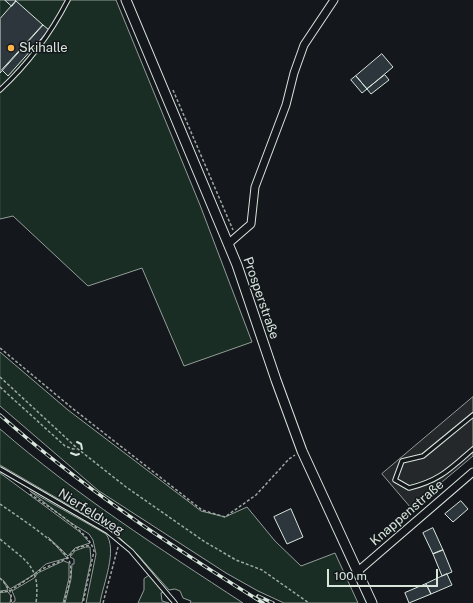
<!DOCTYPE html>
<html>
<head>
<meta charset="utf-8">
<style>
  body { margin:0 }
  #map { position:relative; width:473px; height:603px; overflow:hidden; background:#14181c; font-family:"Public Sans",sans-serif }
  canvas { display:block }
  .scale { position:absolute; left:327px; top:569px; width:111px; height:18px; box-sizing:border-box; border:2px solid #d8e6dc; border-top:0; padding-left:5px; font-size:12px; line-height:14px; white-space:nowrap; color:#d8e6dc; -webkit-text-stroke:3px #14181c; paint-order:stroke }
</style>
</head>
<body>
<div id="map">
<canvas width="473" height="603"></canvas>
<div class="scale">100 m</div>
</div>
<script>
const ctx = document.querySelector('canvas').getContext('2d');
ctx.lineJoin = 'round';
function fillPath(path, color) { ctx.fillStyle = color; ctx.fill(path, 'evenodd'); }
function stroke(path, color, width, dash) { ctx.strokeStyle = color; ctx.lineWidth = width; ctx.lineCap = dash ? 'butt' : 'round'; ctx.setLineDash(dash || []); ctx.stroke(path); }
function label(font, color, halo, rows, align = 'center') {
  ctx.font = font + ' "Public Sans",sans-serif'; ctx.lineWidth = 3; ctx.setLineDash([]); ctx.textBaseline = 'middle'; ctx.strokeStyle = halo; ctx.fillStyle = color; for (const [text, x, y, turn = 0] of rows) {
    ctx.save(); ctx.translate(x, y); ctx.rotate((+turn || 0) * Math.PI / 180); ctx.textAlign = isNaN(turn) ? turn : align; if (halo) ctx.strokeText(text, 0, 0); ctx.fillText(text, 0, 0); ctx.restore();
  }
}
const green = new Path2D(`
  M0 0H116L200 205 252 342 184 366 142 268 88 286 13 216 0 219Z
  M0 352 68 410 201 511 225 517 247 507 275 541 301 566 335 553 358 603H284L258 591 226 573 99 491 0 406Z
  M0 429C76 495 159 548 243 603H190L191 601 183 598 180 591 175 589 169 590 138 555 110 529 0 465Z
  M0 473 80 532 90 543 75 548 68 556 48 537 67 558 46 564 32 576 10 589 3 580 8 590 0 591Z
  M30 491 106 534C118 550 103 584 100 603H86L96 554 93 540 89 534 68 521Z
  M86 547H90L91 560 82 603H65L71 579 72 564H74V559L70 557 75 551Z
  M64 561 69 563V578L63 603H12L15 601V598L12 591 34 578 38 573Z
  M150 575 164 592 161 593 162 601 169 603H138L144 590V579Z
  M8 592 11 596 10 603H0V593Z`);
fillPath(green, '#1a2d24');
stroke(green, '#939e99', 1);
const parking = new Path2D(`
  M473 397V456L411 508 382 474Z`);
fillPath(parking, '#24282b');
stroke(parking, '#939e99', 1);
const building = new Path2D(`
  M5 0H15L16 1 12 6Z
  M16 1 43 25 0 73V19Z
  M43 25 49 30 8 76 2 70Z
  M382 54 393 67 367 89 356 76Z
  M385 75 389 80 371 94 367 89Z
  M356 76 367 89 362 93 351 80Z
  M461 501 468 509 453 522 445 514Z
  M291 509 303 537 287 544 274 517Z
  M433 528 443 550 433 554 423 533Z
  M443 550 452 572 442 576 433 554Z
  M447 574 452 585 431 594 426 584Z
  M426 584 431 594 409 603 405 593Z`);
fillPath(building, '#2c363c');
stroke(building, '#d8e6dc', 1);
const lane = new Path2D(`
  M0 90C29 63 50 35 68 0
  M473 415 423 456 402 461 395 480 409 488C439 481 450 469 473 449
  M0 469 107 531 131 551 175 603`);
const street = new Path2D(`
  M228 244 251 224 255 187 286 105 294 73 304 45 334 0
  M357 572 473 472`);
const secondary = new Path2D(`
  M126 0 237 265 276 380 302 451 372 603`);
stroke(lane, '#d8e6dc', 5.5);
stroke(street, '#d8e6dc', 9);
stroke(secondary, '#d8e6dc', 11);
stroke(new Path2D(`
  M173 90 233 230
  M0 348 72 408 202 510 225 517 256 495 289 459 295 455
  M0 377 78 449 126 487 205 542 236 560 262 570 309 603
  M0 387 65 446 73 449H77
  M30 494C47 506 90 532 94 551L83 603
  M0 504C14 514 67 548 70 563 73 576 67 591 64 603
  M0 539C25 561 41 565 36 603
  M0 578C7 586 13 592 11 603
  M0 592 10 591 42 569 68 558 73 551 79 547 92 545
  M103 603 118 547`), '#9da8a2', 1.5, [3, 2]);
stroke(lane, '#14181c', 3.5);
stroke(street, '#14181c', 7);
stroke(secondary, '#14181c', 9);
const rail = new Path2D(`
  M0 415C81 487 171 546 263 603
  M258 596 273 603`);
stroke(rail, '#d8e6dc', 3.5);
stroke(rail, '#14181c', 2, [6]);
stroke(new Path2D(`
  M77 442 81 444 82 449
  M71 453 76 455 79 454`), '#d8e6dc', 2);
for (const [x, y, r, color] of [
  [11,48,4,"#ffb74d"]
]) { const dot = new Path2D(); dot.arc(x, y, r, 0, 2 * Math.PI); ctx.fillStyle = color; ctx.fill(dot); stroke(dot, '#14181c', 1.5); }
label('13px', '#d8e6dc', '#14181c', [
  ["Skihalle",19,48]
], 'left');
label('13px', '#d8e6dc', '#14181c', [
  ["Prosperstraße",261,298,71],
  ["Nierfeldweg",91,512,32],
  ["Knappenstraße",407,513,-41]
]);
</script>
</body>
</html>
